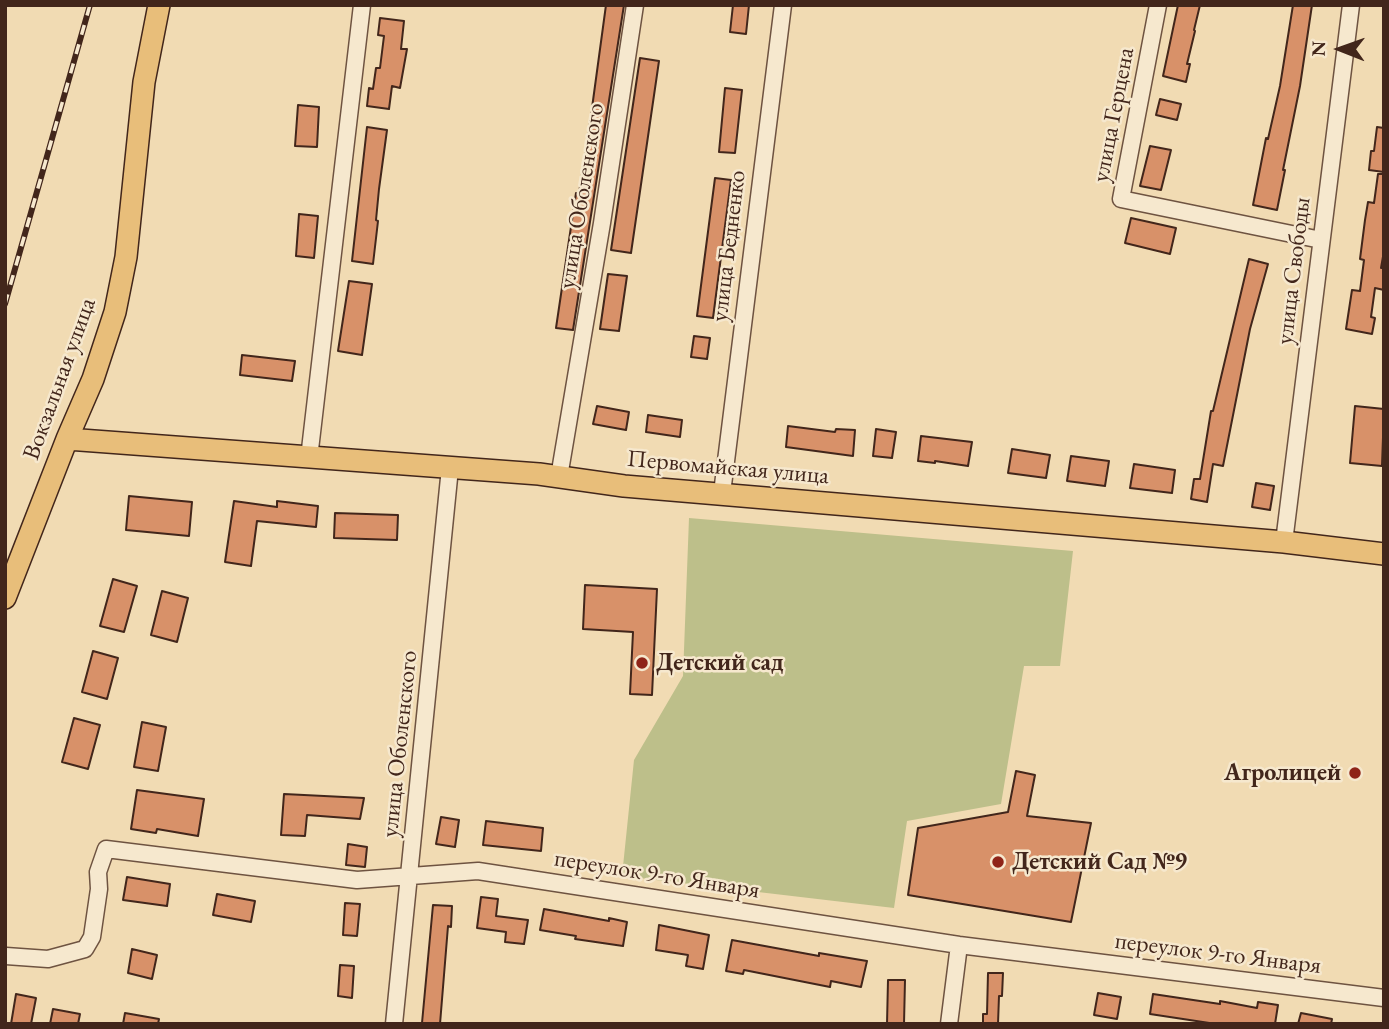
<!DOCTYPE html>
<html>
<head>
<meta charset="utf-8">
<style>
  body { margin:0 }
  #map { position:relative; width:1389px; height:1029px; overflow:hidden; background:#f1dbb3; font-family:"EB Garamond",serif }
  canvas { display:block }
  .frame { position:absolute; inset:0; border:7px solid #42261b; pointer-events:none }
  .north { position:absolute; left:1305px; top:14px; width:70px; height:70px; -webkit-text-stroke:5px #f6e8ce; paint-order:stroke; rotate:271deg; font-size:19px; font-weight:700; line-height:28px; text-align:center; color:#42261b }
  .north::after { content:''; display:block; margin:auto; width:24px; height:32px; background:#42261b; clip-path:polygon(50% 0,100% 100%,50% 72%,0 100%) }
</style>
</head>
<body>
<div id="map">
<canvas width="1389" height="1029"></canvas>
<div class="frame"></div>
<div class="north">N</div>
</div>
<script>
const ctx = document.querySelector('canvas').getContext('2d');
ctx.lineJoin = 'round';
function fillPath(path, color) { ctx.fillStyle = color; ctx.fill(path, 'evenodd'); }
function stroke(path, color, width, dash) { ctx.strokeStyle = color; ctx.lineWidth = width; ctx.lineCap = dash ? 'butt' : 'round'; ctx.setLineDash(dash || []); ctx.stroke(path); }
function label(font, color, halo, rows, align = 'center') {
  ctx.font = font + ' "EB Garamond",serif'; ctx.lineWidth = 5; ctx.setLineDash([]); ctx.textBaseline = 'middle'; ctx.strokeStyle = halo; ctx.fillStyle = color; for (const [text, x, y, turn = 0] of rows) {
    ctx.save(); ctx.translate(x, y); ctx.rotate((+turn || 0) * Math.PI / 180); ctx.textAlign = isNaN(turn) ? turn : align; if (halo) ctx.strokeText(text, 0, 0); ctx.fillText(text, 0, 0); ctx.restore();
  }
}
fillPath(new Path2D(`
  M689 518 1073 551 1060 666H1024L1001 804 907 821 894 908 622 876 634 760 683 676Z`), '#bdbf8a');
const building = new Path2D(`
  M606 5H624L573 330 556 328 576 193H579L589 130Z
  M733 5H749L746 34 730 32Z
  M1178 5H1200L1194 30 1195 31 1187 64H1190L1186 82 1163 76Z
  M1293 5H1312L1300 86 1283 170H1285L1277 210 1253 205 1266 138 1268 139 1280 86Z
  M380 18 404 21 401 49H407L400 88 392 86 389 109 367 106 369 88 373 89 376 68H380L384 36 378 35Z
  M640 58 659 61 631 253 611 250Z
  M725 88 742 90 735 153 719 152Z
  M1160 99 1181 104 1177 120 1156 115Z
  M298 105 319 107 317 147 295 146Z
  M367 127 387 130 379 189 376 220 378 221 373 264 352 261Z
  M1377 127 1384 128V172L1369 170 1371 151H1374Z
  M1150 146 1171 150 1161 190 1140 186Z
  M1378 174H1384V251L1381 268H1384V290L1375 288 1371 317 1375 318 1372 334 1346 329 1352 290 1360 291 1364 260 1360 259 1365 220 1368 202 1374 203Z
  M715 178 731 180 713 318 697 316Z
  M299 214 318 216 314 258 296 256Z
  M1131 218 1176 228 1170 254 1125 243Z
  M1249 259 1268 264 1250 329 1223 466 1213 464 1207 502 1191 499 1194 479H1200L1211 411H1213Z
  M608 274 627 276 619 331 600 329Z
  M349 281 372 284 362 355 338 351Z
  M694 336 710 338 707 359 691 357Z
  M242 355 295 361 292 381 240 375Z
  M597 406 629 412 626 430 593 424Z
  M1355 406 1384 409 1382 466 1350 463Z
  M648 415 682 420 680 437 646 432Z
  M788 426 835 432 836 429 855 430 853 456 786 447Z
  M876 429 896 432 892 458 873 456Z
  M921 436 972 442 968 466 935 461V463L918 461Z
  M1012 449 1050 455 1046 478 1008 473Z
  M1071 456 1109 461 1105 486 1067 481Z
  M1134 464 1175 470 1172 493 1130 488Z
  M1256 483 1274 486 1270 510 1252 507Z
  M129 496 192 502 189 536 126 530Z
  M234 501 277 507V501L318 506 316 527 257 521 251 566 225 562Z
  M335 513 398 515 397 540 334 538Z
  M113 579 137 586 124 632 100 626Z
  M585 585 657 589 652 695 630 694 633 632 583 629Z
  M162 591 188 598 177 642 151 635Z
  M93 651 118 658 107 699 82 692Z
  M74 718 100 725 88 769 62 762Z
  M142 722 166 727 158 771 134 767Z
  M1016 771 1035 775 1027 816 1091 823 1071 922 908 895 918 828 1008 812Z
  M137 790 204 799 198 836 157 829 156 833 131 829Z
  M284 794 364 798 360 819 307 815 305 836 281 835Z
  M441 817 459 820 455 847 436 844Z
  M486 821 543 828 541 851 483 845Z
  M348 844 367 847 365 867 346 865Z
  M127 877 170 884 167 906 123 900Z
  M217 894 255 901 251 922 213 915Z
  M481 897 498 899 496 916 528 920 524 944 505 942 506 932 477 928Z
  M345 903 360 904 357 936 343 935Z
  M433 905 452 906 451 927 448 926 440 1024 422 1023Z
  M544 909 609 921V918L627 922 623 946 575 939 576 936 540 930Z
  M659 925 709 935 703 969 686 966 688 955 656 950Z
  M732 940 819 956V953L867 961 861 987 831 981 830 987 744 970 743 974 726 971Z
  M132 949 157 955 152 979 128 973Z
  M340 965 354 966 352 998 338 996Z
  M988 973H1003L1002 996H999L998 1024H983V1014H987Z
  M888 980H905L904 1024H887Z
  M1098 993 1121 997 1117 1019 1094 1015Z
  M16 994 36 998 31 1024H11Z
  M1153 994 1220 1004V1001L1257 1008 1258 1002 1278 1005 1275 1024H1216L1150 1014Z
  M53 1009 80 1014 78 1024H50Z
  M125 1013 159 1019 158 1024H123Z
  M1301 1013 1332 1019 1331 1024H1298Z`);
fillPath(building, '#d89169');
stroke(building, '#42261b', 2);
const minor = new Path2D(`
  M1158 5 1121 199 1321 240
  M309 458 362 5
  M559 477 602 223 635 5
  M722 493 783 5
  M1284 542 1351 5
  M6 956 48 959 85 949 92 937 99 889 98 872 106 849 357 880 478 871 959 945 1384 998
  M394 1024 450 468
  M949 1024 959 945`);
const major = new Path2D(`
  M67 439 539 474 624 486 1284 542 1384 554
  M5 598 67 439 93 379 115 312 126 257 144 82 159 5`);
stroke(minor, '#6e5341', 19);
stroke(major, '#42261b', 24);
stroke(minor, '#f6e8ce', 16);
stroke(major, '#e8be7a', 21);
const rail = new Path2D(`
  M5 304 90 5`);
stroke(rail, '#42261b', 6);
stroke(rail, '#f6e8ce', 3.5, [10]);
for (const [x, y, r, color] of [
  [642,663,7,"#8f2418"],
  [1355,773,7,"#8f2418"],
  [998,862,7,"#8f2418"]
]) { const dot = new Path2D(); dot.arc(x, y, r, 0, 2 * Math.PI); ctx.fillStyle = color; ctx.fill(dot); stroke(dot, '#f6e8ce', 2.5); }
label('24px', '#42261b', '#f6e8ce', [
  ["улица Герцена",1114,115,-79],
  ["улица Оболенского",582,196,-81],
  ["улица Бедненко",729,246,-83],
  ["улица Свободы",1294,271,-83],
  ["Вокзальная улица",60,379,-70],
  ["Первомайская улица",728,468,5],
  ["улица Оболенского",400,744,-84],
  ["переулок 9-го Января",657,875,9],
  ["переулок 9-го Января",1218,954,7]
]);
label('bold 24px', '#42261b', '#f6e8ce', [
  ["Детский сад",656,663],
  ["Агролицей",1341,773,"right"],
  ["Детский Сад №9",1012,862]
], 'left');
</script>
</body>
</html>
